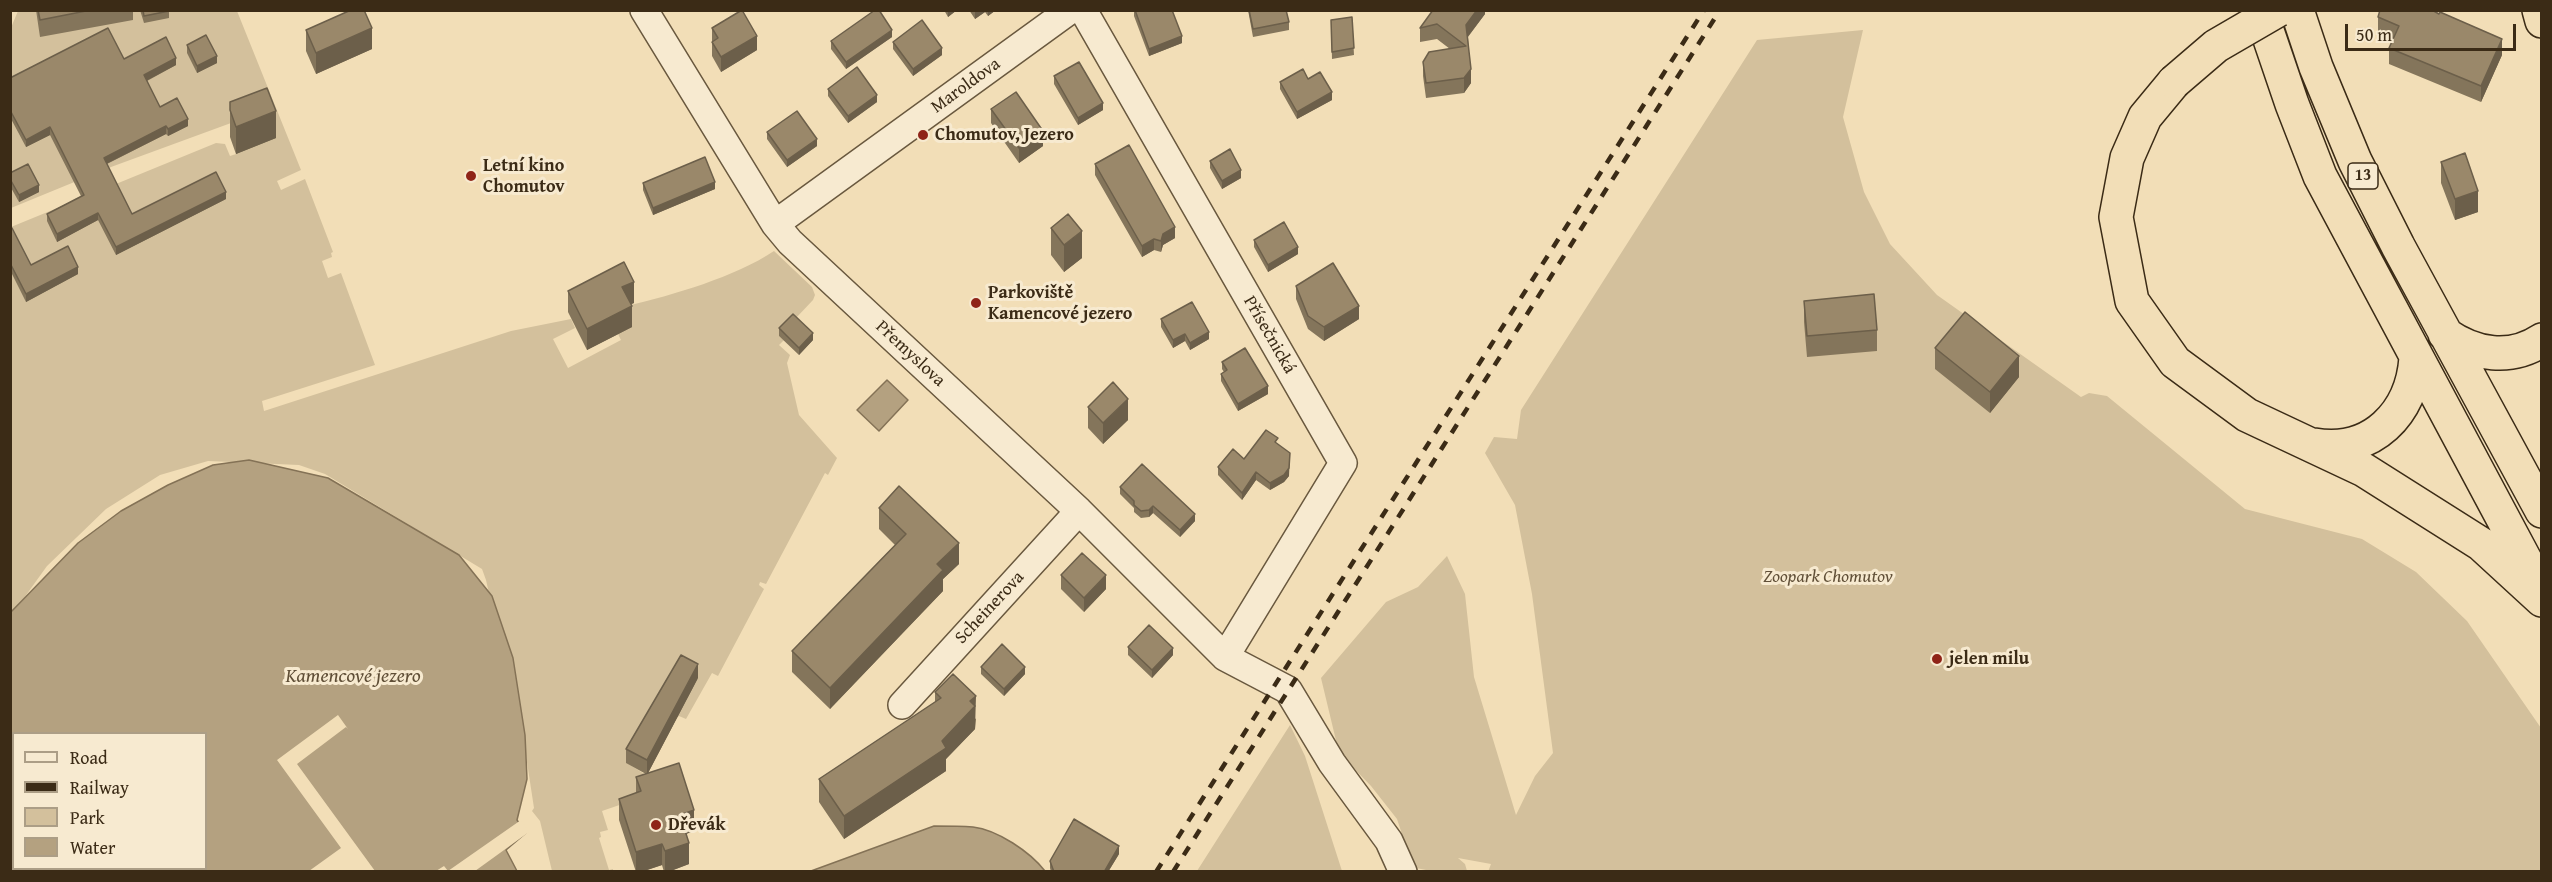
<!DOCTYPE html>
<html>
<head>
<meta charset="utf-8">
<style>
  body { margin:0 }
  #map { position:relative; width:2552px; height:882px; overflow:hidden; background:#f2deb7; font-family:"Gentium Book Plus",serif }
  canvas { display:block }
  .frame { position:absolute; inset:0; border:12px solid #3b2b16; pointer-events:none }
  .legend { position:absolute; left:12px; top:732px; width:195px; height:138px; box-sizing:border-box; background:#f7ead0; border:2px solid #ac9e86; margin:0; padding:8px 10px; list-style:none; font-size:18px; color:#3b2b16 }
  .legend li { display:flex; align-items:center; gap:12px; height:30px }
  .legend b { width:30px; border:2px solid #ac9e86 }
  .scale { position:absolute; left:2345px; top:24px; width:171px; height:27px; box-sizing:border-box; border:3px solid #3b2b16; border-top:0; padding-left:8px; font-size:18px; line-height:21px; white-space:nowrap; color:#3b2b16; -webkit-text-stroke:4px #f7ead0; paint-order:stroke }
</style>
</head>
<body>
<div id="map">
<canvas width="2552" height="882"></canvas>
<div class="frame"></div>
<ul class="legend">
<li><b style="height:8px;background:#f7ead0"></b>Road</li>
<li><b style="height:8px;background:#3b2b16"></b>Railway</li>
<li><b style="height:16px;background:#d3c09c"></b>Park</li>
<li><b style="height:16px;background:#b4a180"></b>Water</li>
</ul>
<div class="scale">50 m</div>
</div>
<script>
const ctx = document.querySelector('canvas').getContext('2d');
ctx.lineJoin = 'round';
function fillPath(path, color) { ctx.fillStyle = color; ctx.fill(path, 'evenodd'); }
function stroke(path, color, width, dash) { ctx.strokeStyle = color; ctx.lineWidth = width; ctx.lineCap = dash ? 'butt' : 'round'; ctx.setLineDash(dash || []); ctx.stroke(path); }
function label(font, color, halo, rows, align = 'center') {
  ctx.font = font + ' "Gentium Book Plus",serif'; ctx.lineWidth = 6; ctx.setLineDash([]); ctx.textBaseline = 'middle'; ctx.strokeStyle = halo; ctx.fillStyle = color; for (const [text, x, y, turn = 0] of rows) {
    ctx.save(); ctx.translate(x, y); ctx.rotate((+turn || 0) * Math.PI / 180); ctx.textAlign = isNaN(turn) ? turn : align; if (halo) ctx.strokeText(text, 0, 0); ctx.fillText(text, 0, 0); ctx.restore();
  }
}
fillPath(new Path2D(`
  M18 11H237L301 170 277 181 281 190 305 179 333 252 331 253 332 257 322 261 328 278 341 273 375 365 262 401 264 411 511 331 571 319 575 328 553 339 568 368 621 340 618 334 627 306C673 295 735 277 774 251L812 287 815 295 813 300 779 336 784 340 779 345 790 355 787 363 799 415 837 458 828 475 825 473 766 584 760 582 759 585 764 589 718 676 712 673 686 719 679 716 627 763 646 775 648 772 653 775 637 799 602 811 608 830 600 832 601 837 599 838 609 870 613 869V871H552L540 821 532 811 534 808 510 651H502L486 580 482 569 325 474 299 465 208 461 160 475 106 509 47 566 11 616V227L216 143 225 144 230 156 236 154 231 123 111 167 11 208 10 30Z
  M1863 30 1843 117 1864 192 1890 244 1937 295 2081 397 2089 393 2107 396 2245 509 2362 539 2416 572 2467 621 2541 728V871L1488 872 1491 864 1458 858 1465 864 1467 871H1431L1416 868 1411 861 1397 819 1371 786 1339 753 1321 678 1386 602 1418 587 1447 556 1465 594 1474 677 1516 815 1535 776 1553 753 1532 594 1515 505 1485 453 1494 437 1517 439 1521 410 1757 40Z
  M1290 725 1305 756 1342 871H1197Z`), '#d3c09c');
const water = new Path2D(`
  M887 380 908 400 879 431 857 410Z
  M249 460 328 478 459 555 492 596 513 658 525 735 527 779 517 820 526 833 506 850 517 871H11L10 613 78 543 121 511 168 485 213 465ZM14 734H206V868H14Z
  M934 826C947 826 960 826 973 827 998 830 1030 852 1045 871H811Z`);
fillPath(water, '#b4a180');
stroke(water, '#847256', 1.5);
fillPath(new Path2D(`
  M338 715 348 729 346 727 297 764 375 871H309L341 848 277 760Z
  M521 820 529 832 475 871H436L444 866 448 871Z`), '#f2deb7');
const minor = new Path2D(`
  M644 10 775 224 790 242 1079 511 1225 657 1288 690 1332 763 1389 841 1403 872
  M1083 10 1343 463 1225 657
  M775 224 1070 10
  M902 705 1079 511`);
const highway = new Path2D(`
  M2260 10 2292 104 2320 176 2539 586
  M2297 10 2316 67 2355 161 2398 246 2542 511
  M2539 10 2542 21
  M2174 82 2145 117 2127 158 2116 217 2132 301 2175 362 2247 415 2364 470 2481 544 2542 600
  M2445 334C2475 355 2510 361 2542 340
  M2314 445C2372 455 2412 413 2416 358`);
stroke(minor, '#69583e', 30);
stroke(highway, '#3b2b16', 36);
stroke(minor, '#f7ead0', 27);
stroke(highway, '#f2deb7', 33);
stroke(new Path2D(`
  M1156 872 1704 10
  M1173 872 1720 10`), '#3b2b16', 4.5, [10, 10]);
const highwayBridge = new Path2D(`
  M2174 82 2216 46 2278 10`);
stroke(highwayBridge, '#3b2b16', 36, []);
stroke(highwayBridge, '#f2deb7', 33);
fillPath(new Path2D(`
  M36 10H133V20L40 37Z
  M140 10H169V18L144 23Z
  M944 10H957L948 17Z
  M969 10H996L988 16 985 12 975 19Z
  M1134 10H1156L1182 43 1149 56 1134 16Z
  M1248 10H1286L1289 22V30L1253 37Z
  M1485 10V14L1468 37 1471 83 1464 93 1426 98 1423 76V62L1450 49 1437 39 1420 42V28Z
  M1352 17 1354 55 1332 59 1331 20Z
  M2378 17 2502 55 2481 102 2389 64V48L2393 39 2378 33Z
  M712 28 757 50 721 72 712 56Z
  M306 30 372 49 316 74 306 51Z
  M892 37 846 69 831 49V41Z
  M893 42 942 55 913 76 893 49Z
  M187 45 217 63 197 73 187 53Z
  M124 59 176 65 147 81 160 107 188 126 168 136 166 134 107 164 132 214 226 199 116 255 98 220 57 242 47 221V214L81 196 50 135 26 147 10 117V78Z
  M1054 76 1103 110 1078 125 1054 84Z
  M1280 82 1332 100 1297 119 1280 89Z
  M828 89 877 102 848 123 828 96Z
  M230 102 276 138 236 154 230 137Z
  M991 109 1043 146 1019 163 991 123Z
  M767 132 817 146 787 167 767 139Z
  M1210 161 1241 178 1222 189 1210 168Z
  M2441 162 2478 212 2455 220 2441 183Z
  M1095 164 1175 238 1163 245 1161 252 1154 250 1142 257 1095 175Z
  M10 173 39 192 19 202 10 186Z
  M643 183 715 189 653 215 643 190Z
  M1051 228 1082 258 1064 272 1051 255Z
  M10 229 31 265 78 274 26 302 10 270Z
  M1254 240 1298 254 1268 272 1254 247Z
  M1296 286 1359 319 1324 341 1308 329 1296 299Z
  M568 291 634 303 631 304 632 327 587 350 568 312Z
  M1804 301 1877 330V351L1807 357 1804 322Z
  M1161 319 1209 339 1190 350 1185 341 1173 348 1161 327Z
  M779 328 813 340 799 355 779 336Z
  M1935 348 2019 377 1990 413 1935 369Z
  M1222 362 1268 394 1238 411 1221 381V374L1224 372 1222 369Z
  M1088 407 1128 420 1103 444 1088 428Z
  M1278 444 1289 476 1284 482 1270 490 1256 480 1242 500 1218 475V467L1244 459Z
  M1120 487 1195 521 1180 537 1153 513 1149 517 1141 518 1134 512V508L1120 494Z
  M879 508 959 564 943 579V591L830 709 792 672V651L895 545 879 529Z
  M1061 575 1106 589 1084 612 1061 589Z
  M1128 647 1173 655 1152 678 1128 655Z
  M981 667 1025 674 1004 696 981 674Z
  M698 678 648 773 694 831 686 834 689 864 668 872H664L662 865 641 872H636L619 820V799L636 793V777L646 774 626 763V749Z
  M935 692 976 719 975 729 946 759V771L844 839 819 802V779L935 702Z
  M1119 854 1108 872H1051L1050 868V861Z`), '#84755b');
fillPath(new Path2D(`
  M948 10H957L948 17Z
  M977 10H985V12L975 19V12Z
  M988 10H996L988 16Z
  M1477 10H1485V14L1466 39V25Z
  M372 28V49L316 74V53Z
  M892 30V37L846 69V62Z
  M757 36V50L721 72V57Z
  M1182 36V43L1149 56V49Z
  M2502 39V55L2481 102V86Z
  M942 48V55L913 76V69Z
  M217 56V63L197 73V66Z
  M176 58V65L144 82V75Z
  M1471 69V83L1464 93V78Z
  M1332 92V100L1297 119V112Z
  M877 95V102L848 123V116Z
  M1103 103V110L1078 125V118Z
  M276 111V138L236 154V127Z
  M188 119V126L168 136V129Z
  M166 126V134L104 165V158Z
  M50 127V135L26 147V140Z
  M1043 131V146L1019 163V148Z
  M817 139V146L787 167V160Z
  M1241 170V178L1222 189V181Z
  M715 182V189L653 215V208Z
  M39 185V192L19 202V195Z
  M2478 191V212L2455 220V199Z
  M226 192V199L116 255V247Z
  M98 213V220L57 242V234Z
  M1175 227V238L1163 245 1161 252V241L1163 234Z
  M1082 231V258L1064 272V245Z
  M1154 239V250L1142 257V246Z
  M1298 247V254L1268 272V265Z
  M78 267V274L26 302V294Z
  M634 282V303L622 308V287Z
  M632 306V327L587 350V329Z
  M1359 306V319L1324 341V327Z
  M1209 332V339L1190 350V343Z
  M813 333V340L799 355V348Z
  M1185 334V341L1173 348V340Z
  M2019 356V377L1990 413V392Z
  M1268 386V394L1238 411V404Z
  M1128 399V420L1103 444V423Z
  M1290 453 1289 476 1284 482 1270 490V483Z
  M1256 472V480L1242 500V493Z
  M1153 506V513L1149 517V510Z
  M1195 514V521L1180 537V530Z
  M959 543V564L943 579V591L830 709V688L937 564Z
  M1106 575V589L1084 612V598Z
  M1173 648V655L1152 678V670Z
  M698 664V678L647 775V760Z
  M1025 667V674L1004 696V689Z
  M976 696 975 729 946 759V771L844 839V816L942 741 970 701Z
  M694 810V831L680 836V815Z
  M689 843V864L668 872H665V851Z
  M662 844V865L641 872H636V852Z
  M1119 846V854L1108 872H1104Z`), '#6c5f4a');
const building = new Path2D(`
  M38 10H91L40 20Z
  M143 10H169V11L144 16Z
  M351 10H364L372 28 316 53 306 30Z
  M742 10 757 36 721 57 712 42 718 38 712 28Z
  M875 10H879L892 30 846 62 831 41Z
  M1135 10H1172L1182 36 1149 49Z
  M1249 10H1286L1289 22 1253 29Z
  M1433 10H1477L1466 25 1471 69 1464 78 1426 83 1423 62 1429 52 1466 46 1437 24 1420 28Z
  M2380 10H2432L2439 14 2440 12 2502 39 2481 86 2389 48 2399 26 2378 17Z
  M1352 17 1354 48 1332 52 1331 20Z
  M922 20 942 48 913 69 893 42Z
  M108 28 124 59 166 37 176 58 144 75 160 107 177 98 188 119 168 129 166 126 104 158 132 214 216 172 226 192 116 247 98 213 57 234 47 214 84 195 50 127 26 140 10 110V78Z
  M206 35 217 56 197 66 187 45Z
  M1079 62 1103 103 1078 118 1054 76Z
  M857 67 877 95 848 116 828 89Z
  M1303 69 1308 79 1320 72 1332 92 1297 112 1280 82Z
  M267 88 276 111 236 127 230 110V102Z
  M1016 92 1043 131 1019 148 991 109Z
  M797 111 817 139 787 160 767 132Z
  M1129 145 1175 227 1163 234 1161 241 1154 239 1142 246 1095 164Z
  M1230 149 1241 170 1222 181 1210 161Z
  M2465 153 2478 191 2455 199 2441 162Z
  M705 157 715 182 653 208 643 183Z
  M28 164 39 185 19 195 10 179V173Z
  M1068 214 1082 231 1064 245 1051 228Z
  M1284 222 1298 247 1268 265 1254 240Z
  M12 228 31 265 68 246 78 267 26 294 10 263V229Z
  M624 262 634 282 622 287 632 306 587 329 568 291Z
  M1333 263 1359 306 1324 327 1308 316 1296 286Z
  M1874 294 1877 330 1807 336 1804 301Z
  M1192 302 1209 332 1190 343 1185 334 1173 340 1161 319Z
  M1965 312 2019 356 1990 392 1935 348Z
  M793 314 813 333 799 348 779 328Z
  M1245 348 1268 386 1238 404 1221 374 1227 370 1222 362Z
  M1113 382 1128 399 1103 423 1088 407Z
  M1266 430 1278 438 1275 442 1290 453 1289 468 1284 475 1270 483 1256 472 1242 493 1218 467 1233 449 1244 459Z
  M1142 464 1195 514 1180 530 1153 506 1149 510 1141 511 1134 505V501L1120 487Z
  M899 486 959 543 937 564 943 570 830 688 792 651 906 534 879 508Z
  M1082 553 1106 575 1084 598 1061 575Z
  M1149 625 1173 648 1152 670 1128 647Z
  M1002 644 1025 667 1004 689 981 667Z
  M681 655 698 664 647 760 626 749Z
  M953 674 976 696 970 701 975 706 942 741 946 748 844 816 819 779 941 698 935 692Z
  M679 763 694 810 680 815 689 843 665 851 662 844 636 852 619 799 641 791 636 777Z
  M1074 819 1119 846 1104 872H1054L1050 861Z`);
fillPath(building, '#9a886a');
stroke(building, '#6c5f4a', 1.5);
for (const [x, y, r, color] of [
  [923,135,6,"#8f2418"],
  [471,176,6,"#8f2418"],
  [976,303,6,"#8f2418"],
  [1937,659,6,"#8f2418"],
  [656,825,6,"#8f2418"]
]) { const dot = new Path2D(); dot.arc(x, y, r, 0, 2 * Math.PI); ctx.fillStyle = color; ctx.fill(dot); stroke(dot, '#f7ead0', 2); }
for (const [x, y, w] of [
  [2363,176,30]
]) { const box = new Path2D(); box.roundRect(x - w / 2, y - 13, w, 26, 4.5); ctx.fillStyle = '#f7ead0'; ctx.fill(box); stroke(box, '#3b2b16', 1.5); }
label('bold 16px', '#3b2b16', null, [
  ["13",2363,176]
]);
label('18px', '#3b2b16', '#f7ead0', [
  ["Maroldova",966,86,-36],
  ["Přísečnická",1269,335,60],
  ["Přemyslova",910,354,43],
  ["Scheinerova",990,608,-47]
]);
label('bold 18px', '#3b2b16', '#f7ead0', [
  ["Chomutov, Jezero",935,135],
  ["Letní kino",483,166],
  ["Chomutov",483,187],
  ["Parkoviště",988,293],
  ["Kamencové jezero",988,314],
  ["jelen milu",1949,659],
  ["Dřevák",668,825]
], 'left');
label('italic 18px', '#615038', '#f7ead0', [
  ["Zoopark Chomutov",1828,577]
]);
label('italic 20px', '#5f4e36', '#f7ead0', [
  ["Kamencové jezero",353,677]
]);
</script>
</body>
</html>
